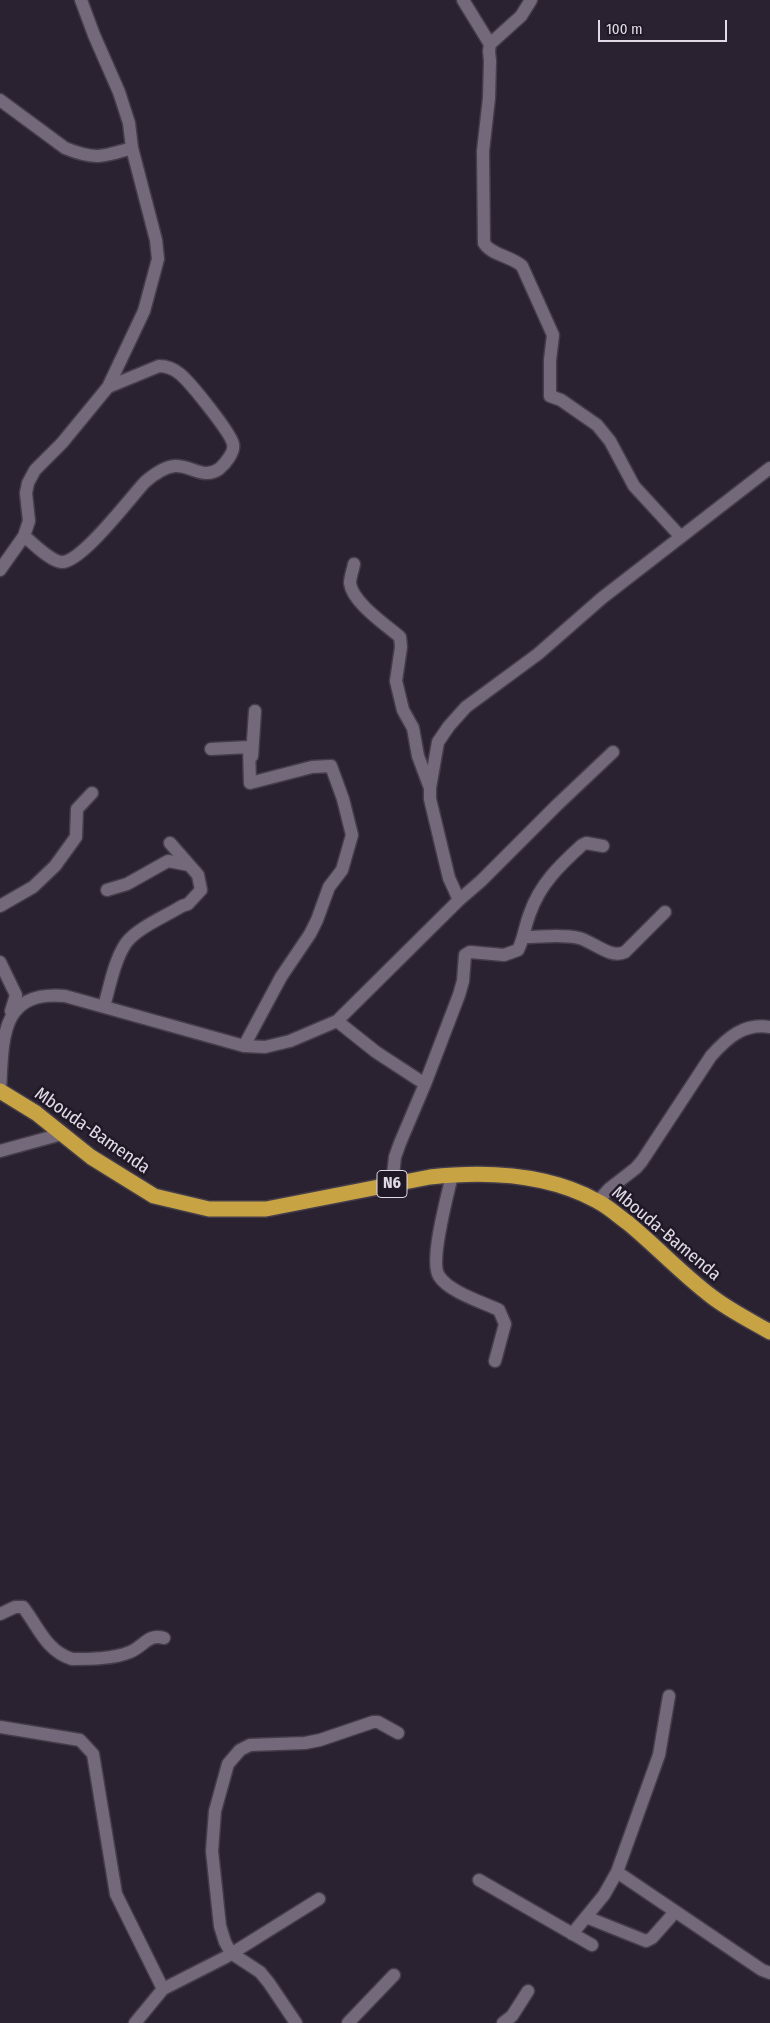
<!DOCTYPE html>
<html>
<head>
<meta charset="utf-8">
<style>
  body { margin:0 }
  #map { position:relative; width:770px; height:2023px; overflow:hidden; background:#2a2231; font-family:"Fira Sans Condensed",sans-serif }
  canvas { display:block }
  .scale { position:absolute; left:598px; top:20px; width:129px; height:22px; box-sizing:border-box; border:2px solid #e0dbe5; border-top:0; padding-left:6px; font-size:15px; line-height:18px; white-space:nowrap; color:#e0dbe5; -webkit-text-stroke:4px #201827; paint-order:stroke }
</style>
</head>
<body>
<div id="map">
<canvas width="770" height="2023"></canvas>
<div class="scale">100 m</div>
</div>
<script>
const ctx = document.querySelector('canvas').getContext('2d');
ctx.lineJoin = 'round';
function stroke(path, color, width, dash) { ctx.strokeStyle = color; ctx.lineWidth = width; ctx.lineCap = dash ? 'butt' : 'round'; ctx.setLineDash(dash || []); ctx.stroke(path); }
function label(font, color, halo, rows, align = 'center') {
  ctx.font = font + ' "Fira Sans Condensed",sans-serif'; ctx.lineWidth = 5; ctx.setLineDash([]); ctx.textBaseline = 'middle'; ctx.strokeStyle = halo; ctx.fillStyle = color; for (const [text, x, y, turn = 0] of rows) {
    ctx.save(); ctx.translate(x, y); ctx.rotate((+turn || 0) * Math.PI / 180); ctx.textAlign = isNaN(turn) ? turn : align; if (halo) ctx.strokeText(text, 0, 0); ctx.fillText(text, 0, 0); ctx.restore();
  }
}
const minor = new Path2D(`
  M463 0 490 44
  M531 0 521 16 490 44 489 51 490 61 489 98 483 151 484 243C491 255 511 256 522 266L553 335 550 360V396L561 400 597 425 610 441 634 486 681 537
  M0 100 65 148C94 160 103 157 132 148
  M24 536C33 543 51 562 62 562 82 562 130 498 145 482 153 475 163 467 175 466 191 465 203 480 219 469 225 464 235 452 233 444 231 433 190 382 180 374 174 369 167 366 159 366L108 387
  M354 564C353 570 350 577 350 583 352 602 386 625 400 637L401 647 396 681 403 710 413 728 418 756 430 788
  M0 570 24 536 29 521 26 493 28 483 35 470 62 443 108 387 144 311 158 259 156 240 132 148 129 123 119 92 94 35 81 0
  M211 749 249 747 250 783 312 767 331 766 343 799 352 835 342 870 329 887 317 920 310 934 281 977 244 1046
  M252 756 255 711
  M107 890 127 884 168 861 189 865
  M459 900 481 881 557 805 613 752
  M0 906 33 887 55 866 76 837 77 809 92 793
  M524 937C542 937 562 934 579 938 594 942 610 959 625 952L665 912
  M0 962 16 995 11 1011
  M104 1006C110 986 114 961 126 943 137 928 166 916 182 906L188 904 201 890 198 875 170 843
  M337 1021 376 1052 425 1084
  M0 1091C3 1038 0 990 65 996L244 1046 265 1047 290 1041 337 1021 459 900 449 878 430 799V788L438 742 449 726 466 707 538 654 602 598 770 468
  M0 1151 62 1134
  M452 1175C448 1194 429 1261 439 1276 449 1292 482 1302 499 1310L505 1324 495 1361
  M392 1184 395 1157 400 1143 425 1084 459 995 463 981 465 955 470 952 504 955 518 950C524 938 525 925 530 913 540 884 560 865 582 845L586 843 603 846
  M598 1201 609 1189 636 1168 642 1161 711 1056C728 1037 744 1023 770 1027
  M0 1614 15 1607H23C38 1626 46 1651 72 1659 90 1659 113 1659 130 1652 144 1646 149 1633 164 1638
  M0 1727 80 1740 93 1754 116 1894 163 1989
  M617 1872 762 1970 770 1973
  M479 1880 592 1945
  M586 1917 646 1941 652 1938 675 1912
  M572 1934 604 1895 617 1872 659 1755 669 1696
  M135 2023 163 1989 226 1957 319 1899
  M296 2023 269 1983 260 1972 231 1953 225 1942 220 1926 212 1851 215 1811 228 1764 240 1750 250 1745 305 1743 320 1740 373 1722H378L398 1733
  M348 2023 394 1975
  M503 2023 512 2016 528 1991`);
const highway = new Path2D(`
  M0 1091 36 1113 91 1157 154 1196 209 1209H266L430 1177C485 1171 548 1174 597 1201 609 1207 618 1216 628 1223 657 1247 682 1274 711 1296 729 1310 751 1321 770 1332`);
stroke(minor, '#443d49', 15);
stroke(highway, '#443d49', 18);
stroke(minor, '#73697b', 12);
stroke(highway, '#c7a343', 15);
for (const [x, y, w] of [
  [392,1184,30]
]) { const box = new Path2D(); box.roundRect(x - w / 2, y - 13.5, w, 27, 4); ctx.fillStyle = '#201827'; ctx.fill(box); stroke(box, '#e0dbe5', 1); }
label('bold 16px', '#e0dbe5', null, [
  ["N6",392,1184]
]);
label('18px', '#e0dbe5', '#201827', [
  ["Mbouda-Bamenda",92,1131,35],
  ["Mbouda-Bamenda",666,1234,40]
]);
</script>
</body>
</html>
